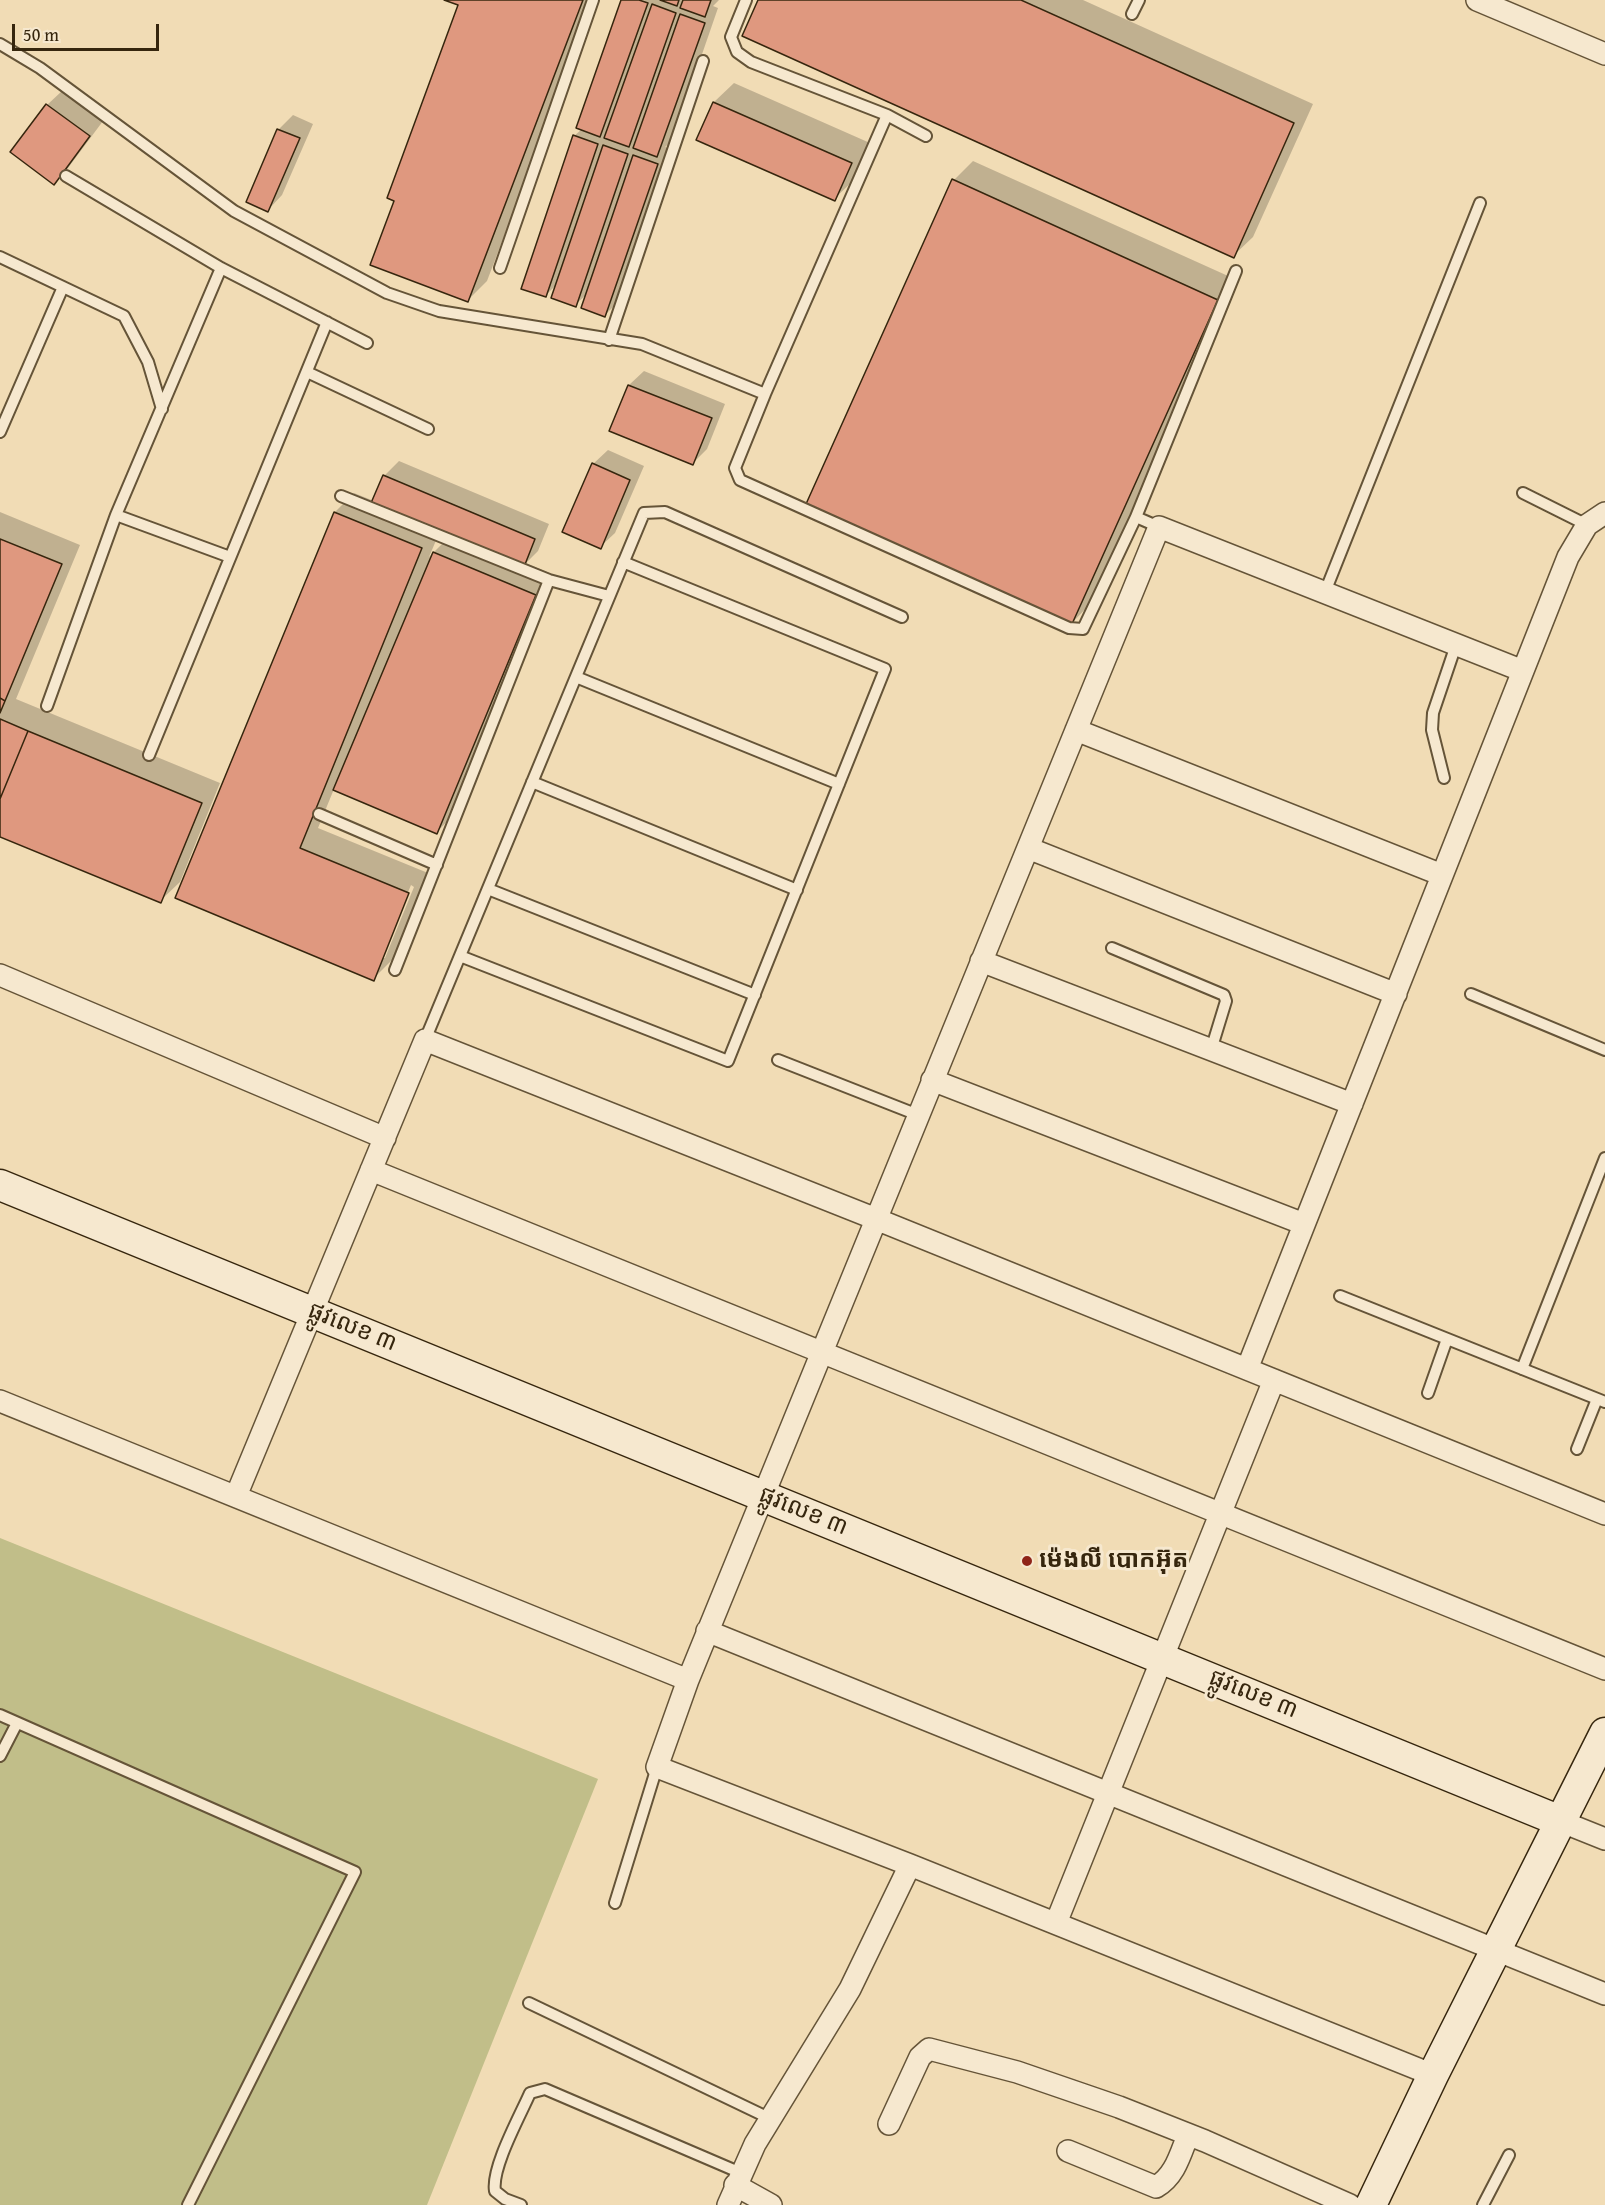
<!DOCTYPE html>
<html>
<head>
<meta charset="utf-8">
<style>
  body { margin:0 }
  #map { position:relative; width:1605px; height:2205px; overflow:hidden; background:#f1dcb5; font-family:"Gentium Book Plus",serif }
  canvas { display:block }
  .scale { position:absolute; left:12px; top:24px; width:147px; height:27px; box-sizing:border-box; border:3px solid #36260e; border-top:0; padding-left:8px; font-size:18px; line-height:21px; white-space:nowrap; color:#36260e; -webkit-text-stroke:4px #f6e8cf; paint-order:stroke }
</style>
</head>
<body>
<div id="map">
<canvas width="1605" height="2205"></canvas>
<div class="scale">50 m</div>
</div>
<script>
const ctx = document.querySelector('canvas').getContext('2d');
ctx.lineJoin = 'round';
function fillPath(path, color) { ctx.fillStyle = color; ctx.fill(path, 'evenodd'); }
function stroke(path, color, width, dash) { ctx.strokeStyle = color; ctx.lineWidth = width; ctx.lineCap = dash ? 'butt' : 'round'; ctx.setLineDash(dash || []); ctx.stroke(path); }
function label(font, color, halo, rows, align = 'center') {
  ctx.font = font + ' "Gentium Book Plus","Noto Sans Khmer",serif'; ctx.lineWidth = 6; ctx.setLineDash([]); ctx.textBaseline = 'middle'; ctx.strokeStyle = halo; ctx.fillStyle = color; for (const [text, x, y, turn = 0] of rows) {
    ctx.save(); ctx.translate(x, y); ctx.rotate((+turn || 0) * Math.PI / 180); ctx.textAlign = isNaN(turn) ? turn : align; if (halo) ctx.strokeText(text, 0, 0); ctx.fillText(text, 0, 0); ctx.restore();
  }
}
fillPath(new Path2D(`
  M0 1538 598 1779 427 2205H0Z`), '#c1be89');
fillPath(new Path2D(`
  M448 0H594L487 281 468 300 396 200 460 4Z
  M622 0H719L713 6 718 8 672 141 665 147 671 149 619 301 605 315 588 293 575 305 557 284 545 296 574 136 582 129Z
  M760 0H1083L1313 104 1253 237 1233 256Z
  M734 83 870 143 854 180 834 199 698 139 714 102Z
  M62 91 103 121 68 168 54 183 47 105Z
  M293 115 313 124 282 195 268 210 248 201 279 129Z
  M973 161 1237 280 1091 603 1072 623 954 180Z
  M644 371 725 404 707 449 693 463 611 431 629 385Z
  M608 450 644 466 615 533 600 547 593 464Z
  M399 461 549 524 538 551 526 563 554 575 456 812 437 832 334 789 318 828 428 873 393 959 373 979 177 898 335 512 354 493 374 501 384 476ZM440 531 451 535 429 557ZM411 885 414 887 385 958H381Z
  M0 512 80 545 16 699 220 783 180 882 160 901 0 836Z`), '#0003');
const building = new Path2D(`
  M444 0H583L468 302 370 265 394 201 387 198 458 5Z
  M621 0H639L648 3 600 137 576 128Z
  M660 0H679L677 6Z
  M683 0H711L705 17 680 8Z
  M758 0H1021L1294 123 1234 258 742 36Z
  M652 4 676 13 629 147 604 138Z
  M680 14 705 23 657 157 633 148Z
  M713 102 852 163 835 201 696 140Z
  M46 104 90 136 54 185 10 152Z
  M277 129 300 138 268 212 246 202Z
  M573 135 598 144 546 297 521 289Z
  M603 145 628 154 576 307 551 298Z
  M633 155 658 164 605 317 581 308Z
  M952 179 1218 300 1072 624 806 504Z
  M628 385 712 418 693 465 609 431Z
  M592 463 630 480 601 549 562 532Z
  M383 475 535 539 524 567 371 503Z
  M334 512 422 548 300 848 409 893 374 981 175 898Z
  M0 539 62 564 5 701 0 698Z
  M433 552 536 595 437 834 333 790Z
  M0 698 5 701 0 713Z
  M0 719 28 731 0 799Z
  M28 731 202 803 161 903 0 837V799Z`);
fillPath(building, '#df987f');
stroke(building, '#36260e', 1.5);
const lane = new Path2D(`
  M746 0 731 37 737 52 751 62 887 115 926 136
  M1132 14 1139 0
  M0 44 40 68 234 211 387 293 439 311 642 344 765 394
  M887 115 765 394 735 468 740 480 1069 628 1083 629 1136 517 1159 527
  M66 176 221 268 367 343
  M0 257 124 316 148 362 162 409
  M500 268 593 0
  M609 340 703 61
  M307 372 428 429
  M0 432 63 287
  M1523 493 1587 525
  M341 496 549 580 609 596
  M116 515 230 557
  M1136 517 1236 271
  M1325 592 1480 203
  M576 677 839 784
  M47 706 116 515 221 268
  M149 755 327 322
  M1444 778 1432 730 1433 713 1456 645
  M532 782 797 890
  M319 814 437 865
  M488 889 755 995
  M1112 948 1224 995 1226 1001 1211 1050
  M460 956 728 1061 885 669 623 562
  M395 970 549 580
  M1471 994 1605 1050
  M425 1040 644 513 665 512 902 617
  M778 1060 918 1115
  M1340 1296 1605 1402
  M1522 1369 1605 1158
  M1428 1393 1447 1339
  M1577 1449 1597 1399
  M0 1715 355 1872 188 2205
  M0 1756 17 1723
  M615 1903 657 1767
  M529 2003 771 2119
  M521 2205 505 2199 495 2191C491 2168 520 2116 530 2093L545 2089 741 2173
  M1483 2205 1509 2155`);
const street = new Path2D(`
  M1477 0 1605 54
  M1076 730 1442 875
  M1028 848 1396 994
  M981 961 1352 1104
  M0 975 385 1138
  M932 1080 1304 1224
  M371 1170 1605 1669
  M1247 1369 1568 557 1587 525 1605 513
  M0 1401 688 1680
  M236 1496 425 1040 876 1219 1605 1514
  M707 1631 1605 1994
  M1560 1821 1605 1839
  M1056 1923 1274 1380
  M1433 2075 910 1865 657 1767 688 1680 1159 527 1523 671
  M889 2124 920 2057 929 2049 1017 2072 1119 2107 1205 2141 1350 2205
  M1068 2151 1156 2187C1175 2176 1180 2155 1188 2135
  M735 2185 771 2205
  M728 2205 755 2144 850 1989 910 1865`);
const secondary = new Path2D(`
  M0 1185 1560 1821
  M1371 2205 1433 2075 1605 1733`);
stroke(lane, '#655438', 14);
stroke(street, '#655438', 24);
stroke(secondary, '#36260e', 33);
stroke(lane, '#f6e8cf', 10);
stroke(street, '#f6e8cf', 21);
stroke(secondary, '#f6e8cf', 30);
for (const [x, y, r, color] of [
  [1027,1561,6,"#8f2418"]
]) { const dot = new Path2D(); dot.arc(x, y, r, 0, 2 * Math.PI); ctx.fillStyle = color; ctx.fill(dot); stroke(dot, '#f6e8cf', 2); }
label('24px', '#36260e', '#f6e8cf', [
  ["ផ្លូវលេខ ៣",352,1328,22],
  ["ផ្លូវលេខ ៣",803,1512,22],
  ["ផ្លូវលេខ ៣",1253,1695,22]
]);
label('bold 24px', '#36260e', '#f6e8cf', [
  ["ម៉េងលី បោកអ៊ុត",1039,1561]
], 'left');
</script>
</body>
</html>
